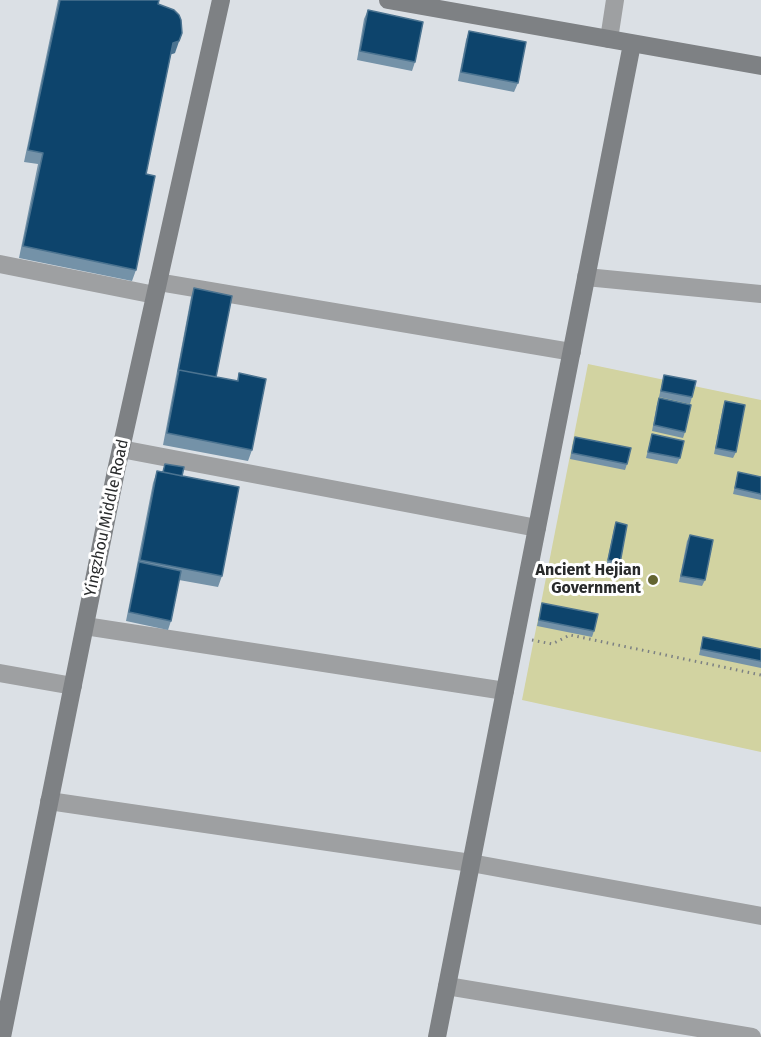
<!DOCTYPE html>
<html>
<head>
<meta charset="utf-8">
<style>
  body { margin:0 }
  canvas { display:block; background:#dbe0e5 }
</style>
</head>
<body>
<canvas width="761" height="1037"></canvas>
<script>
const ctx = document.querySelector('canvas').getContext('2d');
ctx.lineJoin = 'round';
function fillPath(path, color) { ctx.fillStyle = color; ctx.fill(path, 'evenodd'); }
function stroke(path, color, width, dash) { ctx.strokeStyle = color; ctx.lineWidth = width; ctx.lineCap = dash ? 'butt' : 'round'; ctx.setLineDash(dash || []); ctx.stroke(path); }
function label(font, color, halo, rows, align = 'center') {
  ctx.font = font + ' "Fira Sans",sans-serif'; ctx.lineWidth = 6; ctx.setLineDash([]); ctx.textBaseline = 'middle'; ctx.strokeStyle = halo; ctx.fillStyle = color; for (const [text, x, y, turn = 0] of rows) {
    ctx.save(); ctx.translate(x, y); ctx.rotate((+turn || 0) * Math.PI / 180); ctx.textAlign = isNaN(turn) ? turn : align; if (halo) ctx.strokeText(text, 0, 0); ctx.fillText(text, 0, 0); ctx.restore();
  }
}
fillPath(new Path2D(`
  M588 364 761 400V752L522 700Z`), '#d2d3a1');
stroke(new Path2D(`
  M532 640 552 644 570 635 761 675`), '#7c8083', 3, [1.5, 4.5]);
stroke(new Path2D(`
  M609 39 615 0
  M0 264 155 295
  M586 277 761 294
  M158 282 572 352
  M121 449 537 528
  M85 626 505 691
  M0 673 73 686
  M49 801 471 863 761 916
  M447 986 752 1037`), '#9ea0a2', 18);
stroke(new Path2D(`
  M388 0 761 66
  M2 1037 116 471 221 0
  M437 1037 632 44`), '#7e8184', 18);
fillPath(new Path2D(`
  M58 0H159L158 4 175 53 171 54 146 174 136 270 132 281 19 258 38 164 24 162Z
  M368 10 415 62 412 71 357 60 364 19Z
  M469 31 518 83 514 92 458 81 466 40Z
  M194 288 216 377 237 381 239 373 252 450 248 461 163 445 191 297Z
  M664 375 692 397 690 404 659 397Z
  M659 398 685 432 683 438 652 431 657 404Z
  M725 401 736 452 733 458 714 454 723 407Z
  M652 434 680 458 677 464 646 458Z
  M575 437 627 464 625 470 570 459 573 443Z
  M157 471 182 476 222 576 218 587 179 580 171 621 168 630 126 621 153 483Z
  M738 472 761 477V500L733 494Z
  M616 522 620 563 618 569 606 567 614 529Z
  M690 535 705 580 702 586 679 582 687 541Z
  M542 603 594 631 592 637 537 626Z
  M703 637 761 649V668L699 655Z`), '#7492a8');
fillPath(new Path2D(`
  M182 33 175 53 169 55 173 43Z`), '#4b7390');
const building = new Path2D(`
  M60 0H159L158 4 174 10 179 15 181 20 182 33 179 41 173 43 146 174 155 176 136 270 23 246 43 153 28 150Z
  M368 10 423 22 415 62 360 51Z
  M469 31 526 42 518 83 461 72Z
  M194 288 232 296 216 377 179 370 178 372Z
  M179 370 238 381 239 373 266 379 252 450 167 433Z
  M664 375 696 381 692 397 661 391Z
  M659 398 691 405 685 432 654 425Z
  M725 401 745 405 736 452 716 448Z
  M652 434 684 441 680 458 648 452Z
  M575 437 631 448 627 464 572 453Z
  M165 464 184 467 182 476 163 472Z
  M157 471 239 487 222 576 140 560Z
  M738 472 761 477V494L735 488Z
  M616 522 627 525 620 563 608 560Z
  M690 535 713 540 705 580 681 576Z
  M139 562 181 571 171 621 129 612Z
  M542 603 598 614 594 631 539 620Z
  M703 637 761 649V661L701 649Z`);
fillPath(building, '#0d446c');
stroke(building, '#4b7390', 1.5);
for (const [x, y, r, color] of [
  [653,580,6,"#636431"]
]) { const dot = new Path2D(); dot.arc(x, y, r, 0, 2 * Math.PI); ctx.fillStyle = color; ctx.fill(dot); stroke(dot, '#fff', 2); }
label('16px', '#282a2b', '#fff', [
  ["Yingzhou Middle Road",107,518,-78]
]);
label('bold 16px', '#282a2b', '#fff', [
  ["Ancient Hejian",641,571],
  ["Government",641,589]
], 'right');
</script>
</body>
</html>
